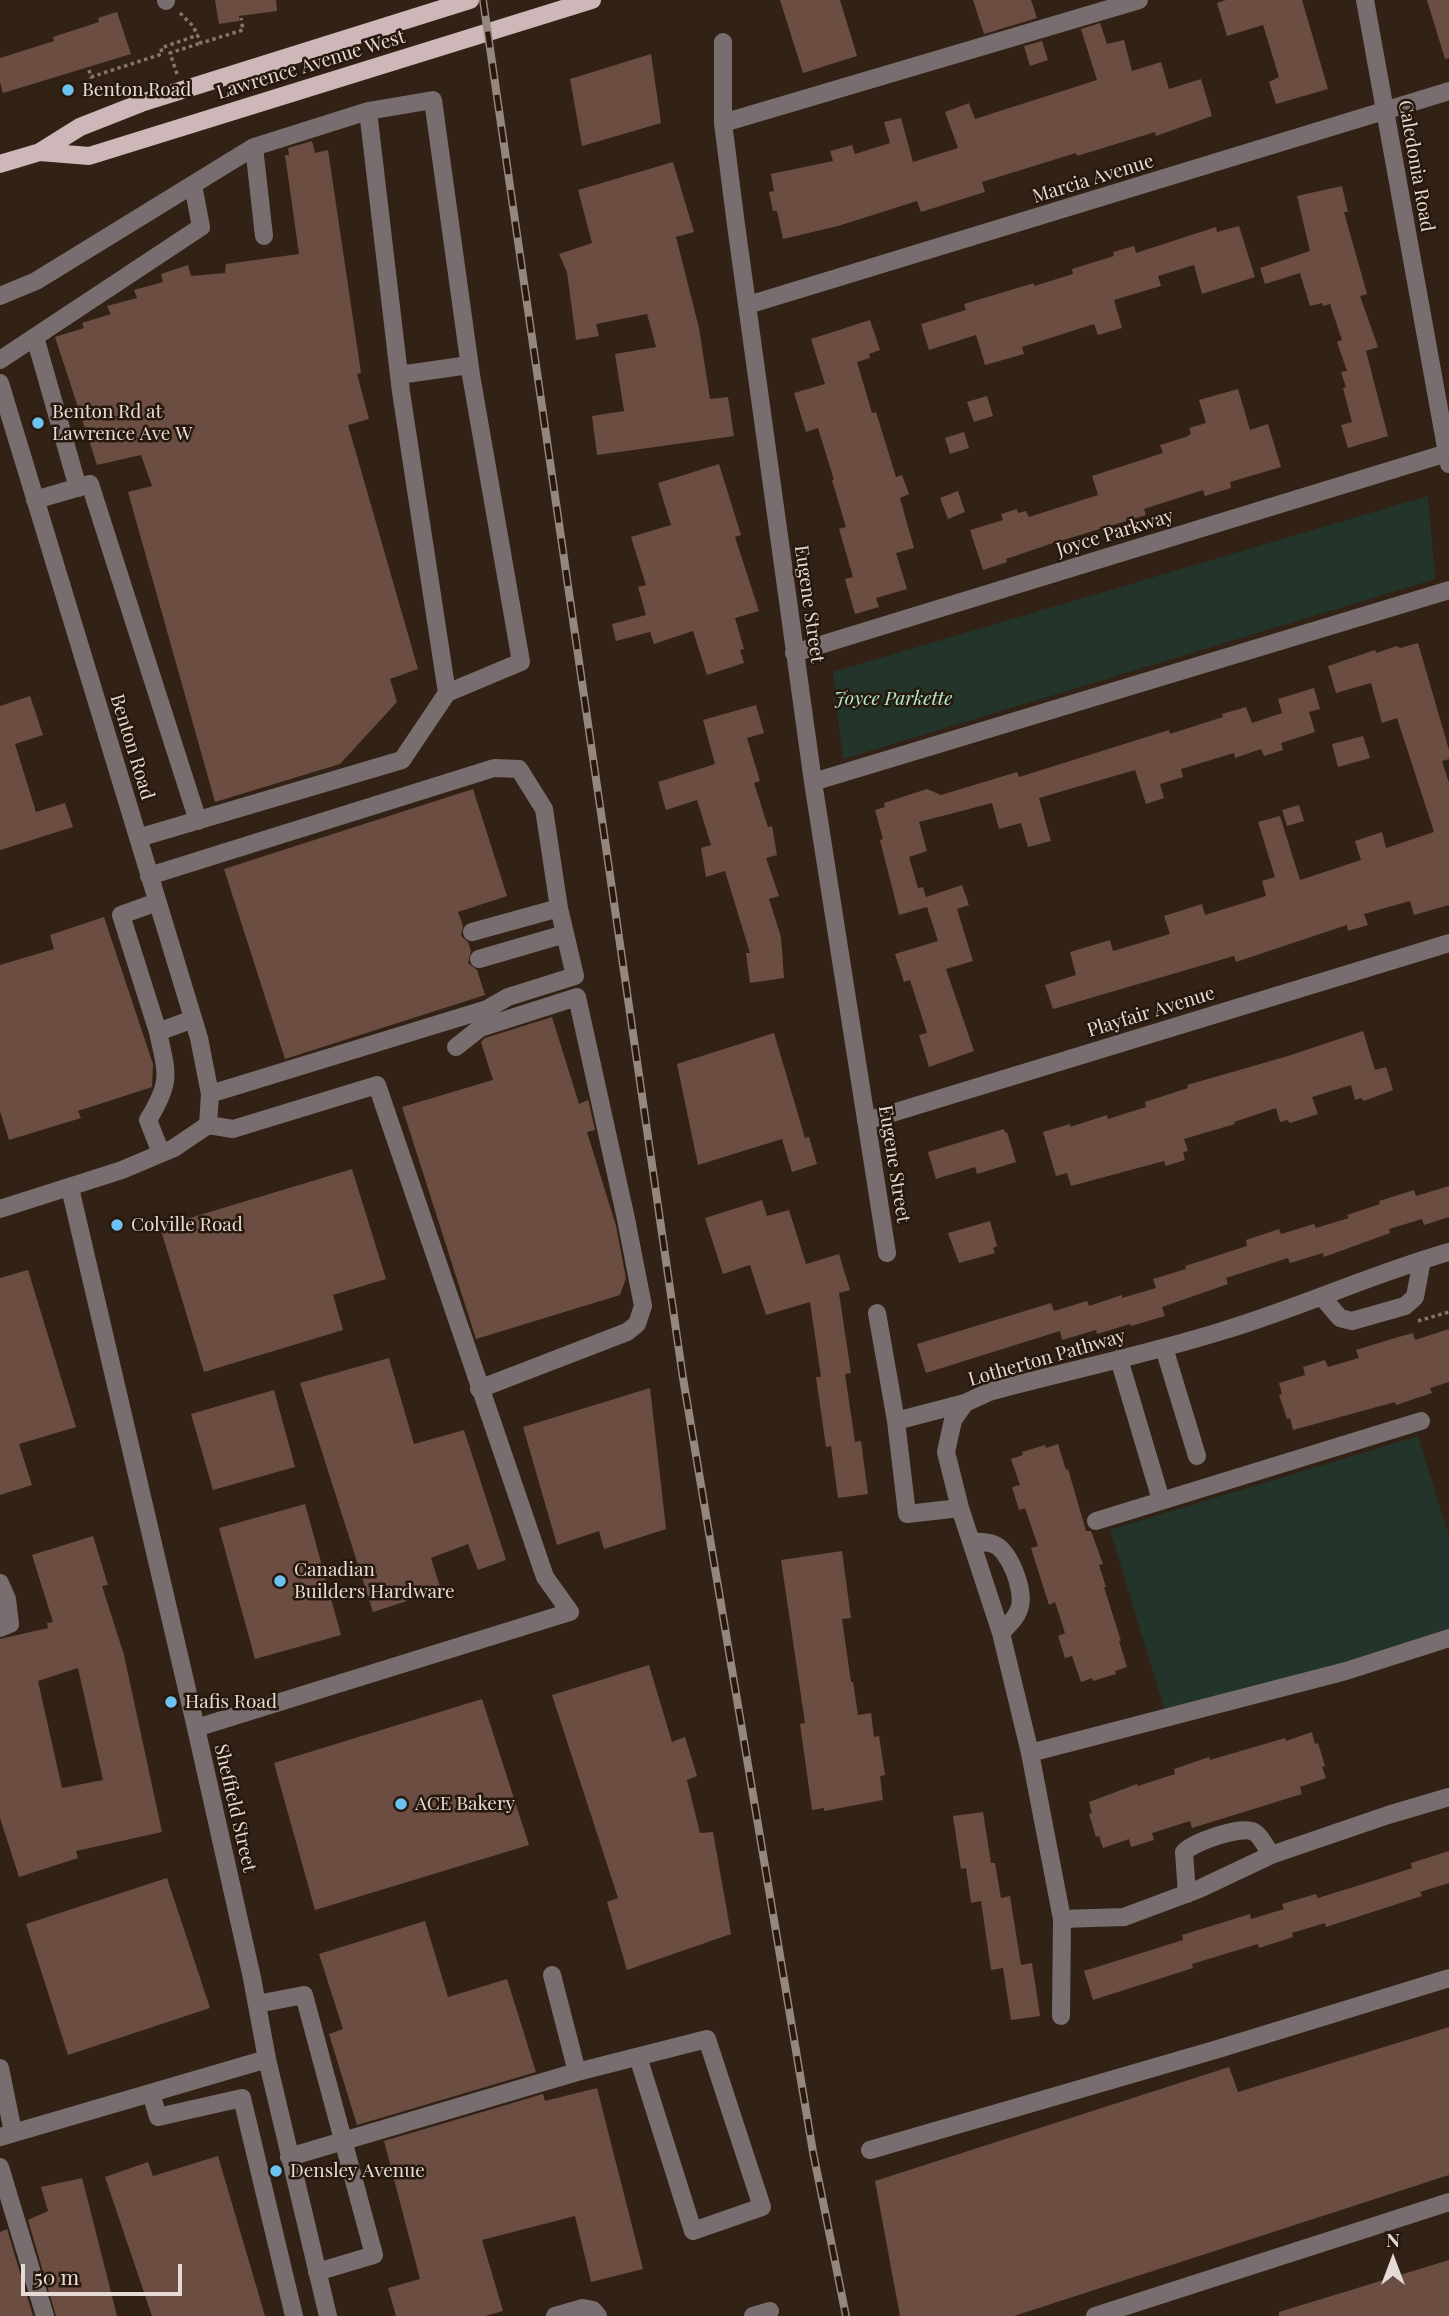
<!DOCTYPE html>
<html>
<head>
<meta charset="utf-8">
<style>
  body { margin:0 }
  #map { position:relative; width:1449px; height:2316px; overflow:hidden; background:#322216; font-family:"Playfair Display",serif }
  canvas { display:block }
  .north { position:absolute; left:1358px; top:2225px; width:70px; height:70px; -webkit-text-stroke:5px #27180d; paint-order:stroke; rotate:0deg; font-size:19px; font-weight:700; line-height:28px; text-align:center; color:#e6dbd4 }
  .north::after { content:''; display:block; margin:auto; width:24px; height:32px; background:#e6dbd4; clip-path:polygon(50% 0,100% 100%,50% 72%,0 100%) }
  .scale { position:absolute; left:21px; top:2264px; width:161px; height:32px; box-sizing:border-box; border:4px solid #e6dbd4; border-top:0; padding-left:9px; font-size:21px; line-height:24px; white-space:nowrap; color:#e6dbd4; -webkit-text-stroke:5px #27180d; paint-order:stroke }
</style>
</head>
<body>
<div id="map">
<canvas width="1449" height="2316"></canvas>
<div class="north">N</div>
<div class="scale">50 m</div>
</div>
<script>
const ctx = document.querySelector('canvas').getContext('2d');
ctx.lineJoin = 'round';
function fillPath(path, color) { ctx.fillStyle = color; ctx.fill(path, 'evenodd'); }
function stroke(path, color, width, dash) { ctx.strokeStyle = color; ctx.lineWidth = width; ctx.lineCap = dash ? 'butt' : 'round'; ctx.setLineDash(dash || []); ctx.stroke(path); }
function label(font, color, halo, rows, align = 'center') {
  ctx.font = font + ' "Playfair Display",serif'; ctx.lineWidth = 5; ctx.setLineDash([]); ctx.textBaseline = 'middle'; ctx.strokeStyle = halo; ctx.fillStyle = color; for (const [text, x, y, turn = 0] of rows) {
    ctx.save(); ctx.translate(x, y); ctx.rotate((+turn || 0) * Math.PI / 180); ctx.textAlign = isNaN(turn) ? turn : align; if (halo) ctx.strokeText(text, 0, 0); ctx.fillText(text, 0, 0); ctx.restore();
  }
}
fillPath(new Path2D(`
  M1428 496 1435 579 843 759 833 672Z
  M1418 1436 1449 1536V1636L1168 1721 1110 1530Z`), '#23352b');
fillPath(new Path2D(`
  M215 0H276L277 11 239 16V21L219 24Z
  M780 0H840L857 56 803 73Z
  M973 0H1031L1037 18 984 34Z
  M1226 0H1302L1328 89 1276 104 1269 82 1279 77 1263 25 1227 36 1217 3Z
  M1427 0H1449V58L1445 59Z
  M117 12 131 54 3 93 0 82V58L54 41 53 37 99 22 98 18Z
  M1100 23 1107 44 1124 40 1132 71 1161 62 1169 89 1201 79 1212 116 1156 136 1155 132 1077 156 1076 153 982 182 985 192 921 212 917 201 838 226 783 239 777 211H773L769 192 774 191 771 174 833 161 830 151 852 145 855 154 890 143 884 122 901 118 913 162 958 148 945 112 969 103 975 119 1097 80 1081 29Z
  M1042 41 1048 60 1030 66 1024 46Z
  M651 54 661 123 582 146 570 79Z
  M312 141 315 153 328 150 361 373 357 374 369 419 348 425 418 669 390 679 397 702 340 764 215 802 128 492 152 486 141 455 97 465 55 337 84 328 82 323 111 314 107 306 137 298 134 290 163 282 161 274 188 265 191 276 225 273 226 264 299 254 285 155H289L288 148Z
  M673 162 694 232 676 237 699 328 710 399 728 397 734 436 597 455 592 416 624 411 615 354 656 347 647 314 596 324 599 336 576 340 567 272 559 254 592 243 578 190Z
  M1342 186 1348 212H1344L1367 294 1360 296 1378 347 1366 351 1388 436 1348 448 1341 425 1352 422 1343 388 1346 387 1341 372 1347 371 1337 342 1342 340 1330 304 1323 306 1322 303 1310 306 1300 273 1265 284 1260 268 1310 251 1297 196Z
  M1239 226 1255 277 1202 294 1194 265 1158 276 1161 286 1114 300 1122 328 1098 335 1094 324 1022 347 1024 354 985 365 976 335 929 350 921 324 966 310 964 304 1034 283V286L1073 274 1072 269 1114 256 1113 252 1134 246 1136 253 1216 227 1217 232Z
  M870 320 880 350 869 354 870 358 857 362 872 413 876 412 896 477 902 475 909 494 900 498 914 548 896 553 907 589 876 598 879 607 855 614 845 579 853 577 839 529 846 527 832 480H834L818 428 806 432 794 393 825 384 811 339Z
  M1238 389 1250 430 1268 424 1281 467 1230 482 1231 488 1205 496 1203 490 1144 509 1146 515 1050 544 1006 559 1007 562 983 570 970 530 1003 520 1001 514 1017 509 1018 513 1026 511 1029 517 1098 495 1092 476 1163 453 1160 445 1186 437 1191 434 1189 428 1206 423 1199 400Z
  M987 396 993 416 974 422 967 402Z
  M964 432 969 448 950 454 945 438Z
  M719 464 741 535 735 537 759 611 735 618 744 649 740 650 744 663 707 675 693 631 654 644 650 632 616 641 612 624 646 615 638 587 646 585 631 537 671 525 658 483Z
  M958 491 965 512 948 519 940 498Z
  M1418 643 1449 750V759L1442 761 1449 783V905L1414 915 1410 901 1364 914 1368 925 1348 931 1347 925 1236 962 1234 956 1053 1009 1045 985 1076 975 1070 952 1110 940 1113 951 1170 934 1164 916 1202 904 1205 915 1266 896 1262 881 1275 877 1258 822 1280 816 1300 880 1361 860 1355 841 1382 832 1386 848 1434 832 1397 718 1382 723 1371 683 1336 693 1328 666 1375 650 1376 653 1397 646 1400 648Z
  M1314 688 1320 709 1309 712 1315 732 1281 743 1283 750 1264 756 1261 749 1235 758 1234 753 1181 769 1183 777 1160 784 1164 798 1146 804 1135 770 1039 798 1051 841 1028 847 1021 823 999 829 992 803 919 822 927 851 909 857 918 888 923 887 926 897 962 885 969 905 957 909 973 961 946 969 974 1051 929 1067 919 1035 927 1033 910 980 904 982 895 954 938 941 927 907 899 915 880 840 883 839 875 810 885 807 884 803 927 789 941 795 1017 772 1019 777 1169 730 1170 734 1223 717 1222 714 1246 707 1252 723 1282 713 1278 699Z
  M30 696 43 735 15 744 36 812 65 803 73 827 0 850V706Z
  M756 705 764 733 747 738 760 781 754 783 768 827 772 826 777 855 766 858 779 896 769 899 781 937 784 978 750 983 746 953H750L725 871 706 877 701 848 711 845 697 800 666 810 658 782 715 764 703 720Z
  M1363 736 1370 758 1338 767 1332 744Z
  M473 789 507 896 458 912 463 926 461 936 468 942 471 951 468 963 477 970 485 995 285 1059 224 869Z
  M1299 805 1304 821 1287 826 1282 810Z
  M104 917 153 1064 152 1087 78 1111 81 1118 9 1140 0 1111V965L54 949 50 935Z
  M552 1017 579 1104 588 1100 589 1103 595 1130 587 1132 616 1226 626 1278 620 1295 476 1339 402 1107 493 1080 481 1042 485 1038Z
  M1363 1031 1375 1070 1386 1067 1393 1090 1364 1101 1361 1098 1355 1100 1351 1085 1312 1097 1318 1114 1290 1123 1287 1120 1280 1122 1276 1108 1234 1122 1235 1124 1184 1139 1188 1151 1183 1152 1185 1160 1166 1166 1164 1161 1071 1186 1067 1173 1056 1176 1043 1132 1070 1124V1127L1107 1115 1108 1119 1146 1107 1145 1102 1188 1088 1187 1085 1288 1056Z
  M774 1033 805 1138 809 1137 817 1164 792 1172 782 1139 698 1165 677 1064Z
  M1004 1129 1005 1133 1007 1132 1016 1162 977 1174 975 1167 936 1179 928 1152Z
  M352 1169 386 1279 333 1295 343 1330 204 1372 160 1227Z
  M1449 1186V1217L1424 1225 1422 1219 1389 1229 1390 1233 1324 1257 1323 1253 1290 1263 1288 1258 1226 1278 1228 1284 1162 1307 1165 1316 1131 1326 1130 1324 1097 1334 1096 1330 1062 1340 1060 1331 926 1373 917 1344 1051 1303 1054 1311 1087 1301 1089 1306 1122 1295V1298L1156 1288 1153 1279 1186 1269 1185 1266 1247 1246 1246 1240 1279 1229 1281 1234 1314 1224 1316 1228 1349 1218 1347 1215 1380 1204 1379 1201 1414 1190 1416 1196Z
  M762 1200 767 1216 789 1210 806 1264 839 1254 850 1290 839 1293 851 1373 845 1374 855 1442 861 1441 868 1494 838 1498 831 1446 826 1447 816 1377H821L810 1302 766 1315 750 1265 723 1274 705 1218Z
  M990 1221 997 1246 993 1248 995 1253 959 1263 948 1233Z
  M28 1270 76 1427 19 1444 32 1485 0 1495V1278Z
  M1449 1329V1382L1430 1388 1432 1393 1396 1405 1395 1402 1293 1430 1290 1418 1287 1419 1279 1395 1282 1394 1279 1383 1305 1375 1303 1367 1325 1360 1328 1367 1359 1358 1356 1350 1395 1338 1413 1333 1415 1340Z
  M389 1358 414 1444 464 1430 506 1560 478 1570 468 1544 431 1558 441 1590 373 1612 300 1383Z
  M650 1388 666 1529 604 1549 599 1531 557 1545 523 1427Z
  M274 1390 295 1467 213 1490 191 1414Z
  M1058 1444 1066 1470 1068 1469 1086 1531H1091L1103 1564 1099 1565 1106 1587H1104L1121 1641H1119L1127 1667 1115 1671 1116 1674 1093 1681 1092 1678 1081 1682 1072 1656 1065 1658 1058 1636 1065 1633 1055 1602 1049 1605 1031 1548 1038 1546 1025 1508 1019 1510 1012 1487 1020 1485 1011 1459 1023 1455 1022 1452 1045 1445 1046 1448Z
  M305 1504 341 1635 255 1659 219 1528Z
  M93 1536 108 1585 102 1586 124 1655 162 1832 76 1851 78 1858 19 1877 0 1818V1639L48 1628 47 1623 53 1622 32 1555ZM78 1668 103 1780 62 1788 38 1681Z
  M842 1551 851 1618 842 1619 851 1682H853L858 1715 871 1713 874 1737 879 1736 885 1775 880 1776 883 1800 824 1811V1808L812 1810 800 1724 805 1723 781 1560Z
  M649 1665 672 1742 685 1737 697 1776 687 1780 700 1833 713 1832 731 1934 627 1970 607 1902 618 1898 552 1695Z
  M482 1699 529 1845 315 1910 274 1763Z
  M1312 1732 1315 1744 1318 1743 1325 1766 1322 1767 1326 1778 1300 1787 1302 1794 1192 1828 1190 1821 1152 1833 1154 1840 1131 1847 1129 1839 1103 1848 1099 1836 1096 1837 1089 1814 1092 1813 1089 1802 1137 1784 1138 1786 1175 1774 1174 1769 1209 1757 1210 1760 1285 1738 1286 1741Z
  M983 1812 991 1863H995L1001 1898 1010 1896 1021 1965 1032 1963 1040 2016 1011 2020 1003 1968 991 1970 981 1901 971 1903 966 1868 961 1869 953 1816Z
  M1449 1851V1883L1420 1892 1422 1896 1326 1927 1325 1923 1292 1933 1293 1937 1259 1948 1258 1944 1192 1964 1193 1968 1093 2000 1084 1971 1183 1940 1182 1935 1250 1914 1251 1919 1284 1909 1282 1904 1316 1894 1318 1898 1379 1879 1412 1868 1411 1863Z
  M167 1878 210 2008 68 2055 26 1924Z
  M425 1921 448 1997 507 1979 536 2072 357 2125 329 2034 343 2029 319 1954Z
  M1449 2027V2175L1014 2316H900L875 2181 1229 2067 1238 2092Z
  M597 2088 643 2269 591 2282 575 2216 482 2240 503 2311 485 2316H396L388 2288 420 2279 384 2141 543 2094 545 2101Z
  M218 2156 265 2316H152L105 2177 148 2162 153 2176Z
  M82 2178 86 2193 117 2316H56L28 2220 48 2211 41 2187Z
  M7 2229 33 2316H0V2232Z
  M1449 2260V2316H1279V2312Z`), '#6c4d41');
stroke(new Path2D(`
  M180 13 193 26 201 43 243 30 241 18
  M89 70 91 77 162 54 161 48 198 35
  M177 74 170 53 201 43
  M1418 1321 1449 1312`), '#84766d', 3.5, [3.5, 3.5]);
stroke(new Path2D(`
  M166 0V1
  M1365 0 1449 464
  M723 42V123L736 225 813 782 887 1253
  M368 111 433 100 471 375 521 662 447 693
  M723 123 1139 0
  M254 147 264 236
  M0 296 36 281 254 147 368 111 401 392 447 693 402 760 138 838
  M748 305 1449 91
  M35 337 78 488
  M0 360 201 227 193 185
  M399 375 469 365
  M0 383 199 1038 210 1094 208 1125
  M35 500 90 484 198 821
  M794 653 1447 453
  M813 782 1449 590
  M149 876 494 768 519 769 544 809 559 908 575 976 508 997 487 1009 210 1094
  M157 902 121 915 158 1032 193 1019
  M472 932 559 908
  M479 959 565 934
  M158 1032C167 1074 172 1081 148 1120L161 1153
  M456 1047 480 1028 577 997 626 1219 643 1306 637 1324 627 1332 479 1389
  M866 1121 1449 943
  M70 1188 196 1728 252 1978 267 2059 328 2316
  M0 1209 122 1170 174 1148 208 1125
  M1322 1297 1340 1318 1352 1321 1405 1306 1415 1297 1422 1260
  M877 1313 896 1421 907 1514 960 1508
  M1164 1348 1197 1456
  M1119 1359 1161 1500
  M896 1421 965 1403
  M1096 1521 1421 1421
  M971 1541C978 1542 987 1542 993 1544 1010 1550 1024 1590 1020 1606 1018 1617 1008 1625 1001 1633
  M0 1583 7 1599 10 1624 0 1628
  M196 1728 570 1612 545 1577 377 1085 233 1129 208 1125
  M1030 1753 1346 1671 1449 1638
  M1187 1894 1184 1852C1194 1842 1241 1825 1254 1832 1261 1836 1266 1847 1271 1855
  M1062 1919 1124 1917 1199 1889 1271 1855 1388 1815 1449 1797
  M552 1975 577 2072
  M257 2004 304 1995 374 2255 317 2272
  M1061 2016 1062 1919 1030 1753 1001 1633 960 1508 946 1452 953 1420 965 1403 989 1392C1066 1371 1145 1355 1222 1331 1299 1308 1372 1274 1449 1252
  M0 2068 13 2132
  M151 2093 158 2117 242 2098 294 2316
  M0 2137 267 2059
  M870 2150 1218 2049 1449 1978
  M289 2157 577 2072 707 2039 762 2207 693 2231 638 2057
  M0 2167 45 2316
  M555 2316 583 2308 593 2310 598 2316
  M753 2316 770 2311
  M1095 2316 1449 2202`), '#796e6f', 18);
stroke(new Path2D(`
  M40 152 89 156 592 0
  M0 164 40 152 80 127 141 103 470 0`), '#ceb7b8', 18);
const rail = new Path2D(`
  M483 0 683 1378 813 2152 846 2316`);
stroke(rail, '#94877e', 8);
stroke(rail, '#27180d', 5, [16]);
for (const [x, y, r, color] of [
  [68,90,7,"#6cc3f2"],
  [38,423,7,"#6cc3f2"],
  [117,1225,7,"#6cc3f2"],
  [280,1581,7,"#6cc3f2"],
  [171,1702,7,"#6cc3f2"],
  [401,1804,7,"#6cc3f2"],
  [276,2171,7,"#6cc3f2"]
]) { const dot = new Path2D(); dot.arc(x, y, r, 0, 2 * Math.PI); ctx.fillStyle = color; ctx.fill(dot); stroke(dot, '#27180d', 2.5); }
label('19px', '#e6dbd4', '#27180d', [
  ["Lawrence Avenue West",311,65,-17],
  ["Caledonia Road",1416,166,80],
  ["Marcia Avenue",1093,179,-17],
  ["Joyce Parkway",1115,533,-17],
  ["Eugene Street",809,604,82],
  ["Benton Road",132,747,73],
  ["Playfair Avenue",1151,1012,-17],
  ["Eugene Street",894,1164,81],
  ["Lotherton Pathway",1047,1358,-16],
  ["Sheffield Street",235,1808,77]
]);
label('19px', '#e6dbd4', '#27180d', [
  ["Benton Road",82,90],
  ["Benton Rd at",52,412],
  ["Lawrence Ave W",52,434],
  ["Colville Road",131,1225],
  ["Canadian",294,1570],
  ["Builders Hardware",294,1592],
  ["Hafis Road",185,1702],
  ["ACE Bakery",415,1804],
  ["Densley Avenue",290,2171]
], 'left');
label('italic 19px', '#b1edcb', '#27180d', [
  ["Joyce Parkette",893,699]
]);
</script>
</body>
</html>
